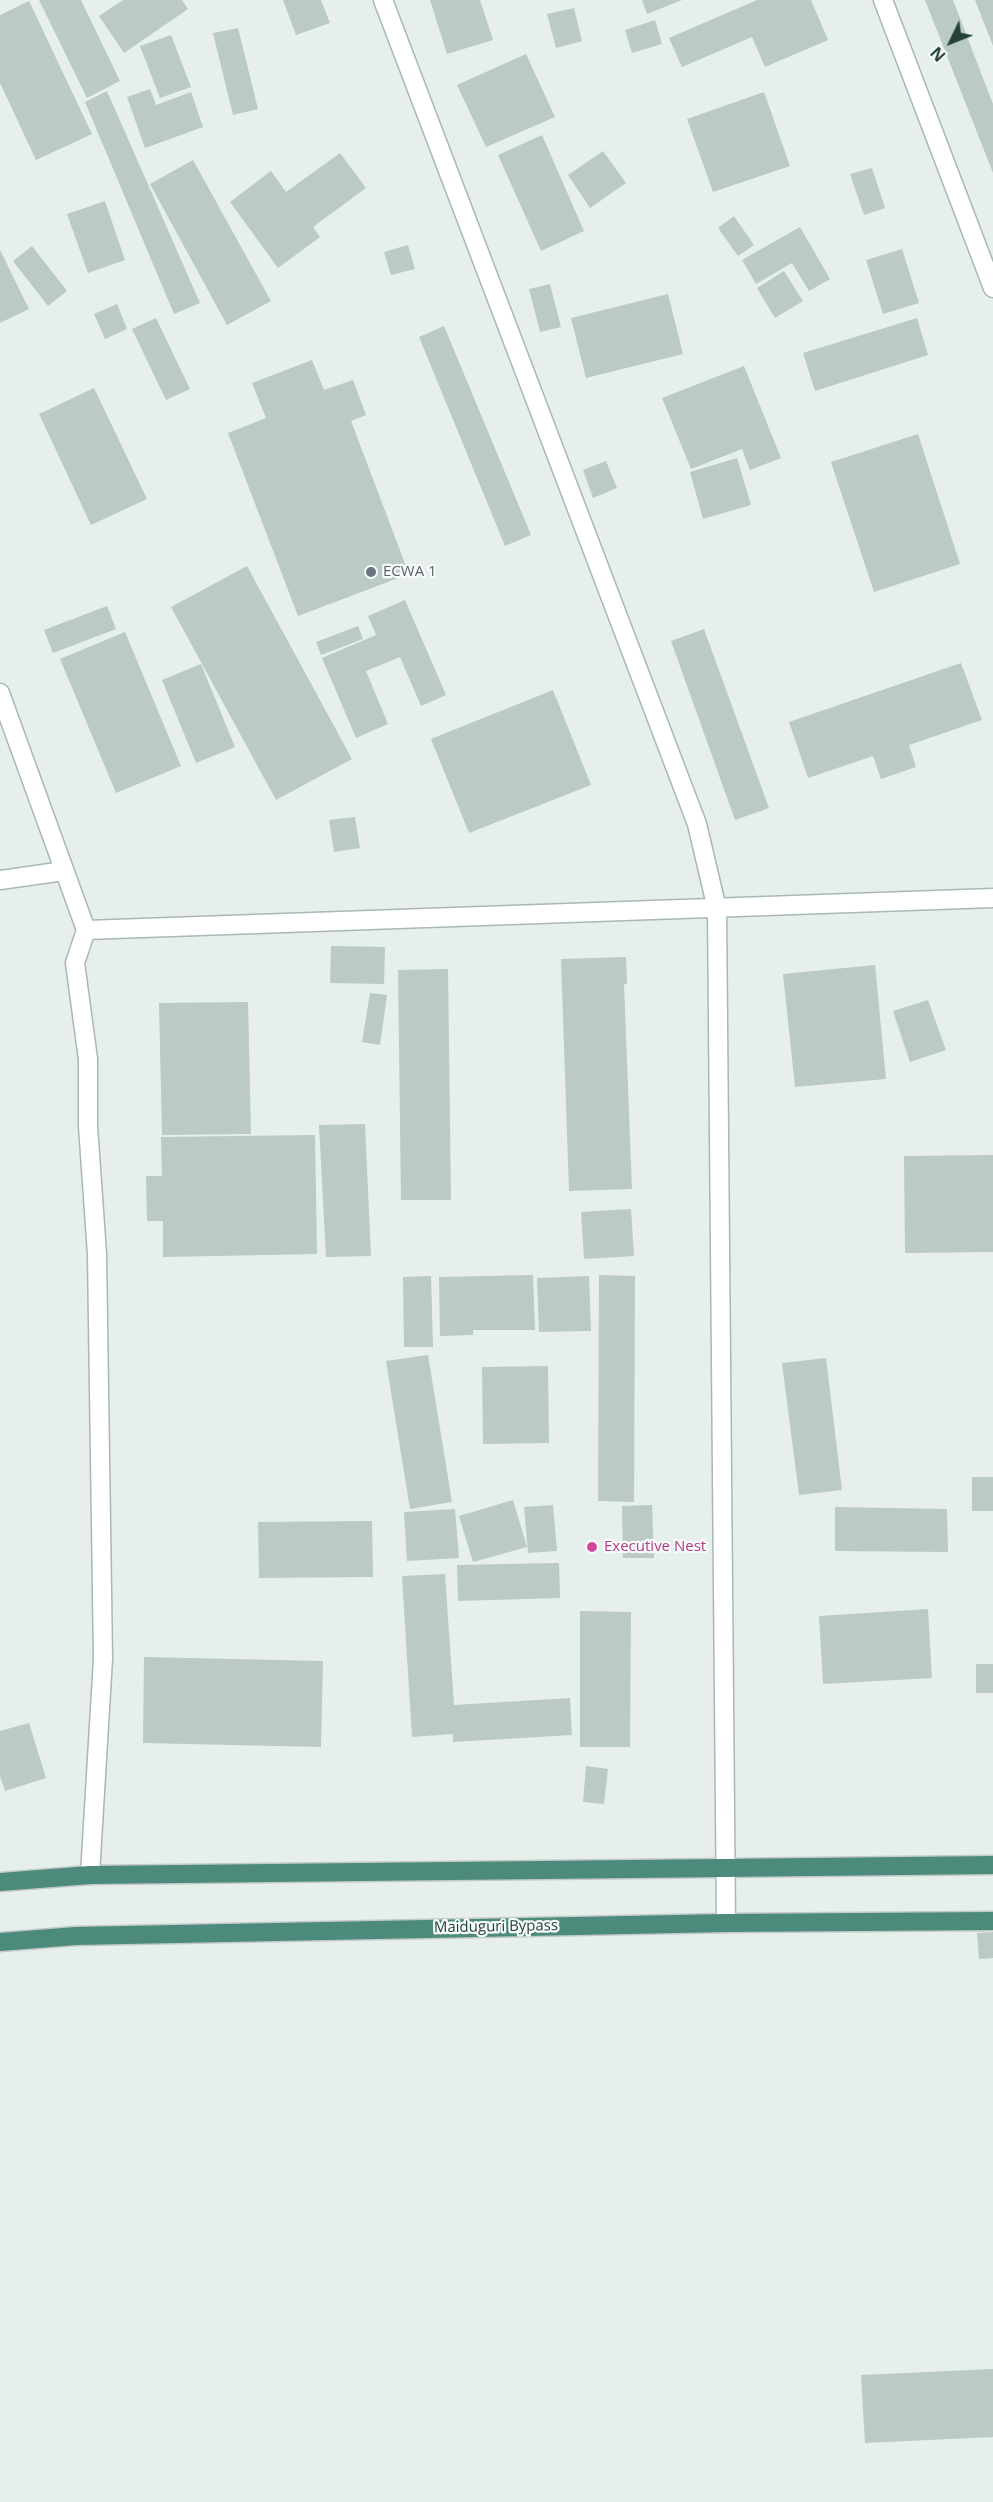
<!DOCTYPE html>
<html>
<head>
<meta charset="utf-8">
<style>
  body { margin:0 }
  #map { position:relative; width:993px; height:2502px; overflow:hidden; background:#e6efeb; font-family:"Open Sans",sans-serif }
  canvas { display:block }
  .north { position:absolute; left:921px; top:12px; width:60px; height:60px; -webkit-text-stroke:4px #f7fbf9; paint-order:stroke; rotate:227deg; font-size:16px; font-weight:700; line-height:24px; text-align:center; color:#24423a }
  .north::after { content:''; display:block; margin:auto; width:21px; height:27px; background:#24423a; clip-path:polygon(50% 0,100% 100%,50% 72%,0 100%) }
</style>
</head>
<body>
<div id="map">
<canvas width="993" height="2502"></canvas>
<div class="north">N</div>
</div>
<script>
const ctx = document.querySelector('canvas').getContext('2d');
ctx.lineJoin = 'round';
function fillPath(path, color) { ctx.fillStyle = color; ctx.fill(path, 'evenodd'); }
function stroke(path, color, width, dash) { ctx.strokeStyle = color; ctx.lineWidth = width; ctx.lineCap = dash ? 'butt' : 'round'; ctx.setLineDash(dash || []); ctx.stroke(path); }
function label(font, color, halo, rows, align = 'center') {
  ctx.font = font + ' "Open Sans",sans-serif'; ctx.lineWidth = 4.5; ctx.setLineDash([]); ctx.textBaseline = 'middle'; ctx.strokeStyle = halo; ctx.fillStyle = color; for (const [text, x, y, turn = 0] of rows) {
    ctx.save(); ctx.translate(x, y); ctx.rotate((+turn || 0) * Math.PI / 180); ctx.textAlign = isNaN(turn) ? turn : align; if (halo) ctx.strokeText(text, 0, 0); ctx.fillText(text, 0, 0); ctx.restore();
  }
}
fillPath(new Path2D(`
  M39 0H81L120 81 87 98Z
  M123 0H182L188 9 124 53 99 16Z
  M283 0H321L330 23 296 35Z
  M430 0H480L493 40 447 54Z
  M642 0H682L647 14Z
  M757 0H811L828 40 765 67 752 37 682 67 669 38Z
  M925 0H953L993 104V173Z
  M975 0H993V46Z
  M29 1 92 134 36 160 0 83V15Z
  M574 8 582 41 556 48 547 14Z
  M655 20 662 44 632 53 625 30Z
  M238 28 258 109 233 115 213 33Z
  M171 35 191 87 160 98 140 46Z
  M526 54 555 117 486 147 457 85Z
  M150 89 156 105 191 92 203 127 145 148 127 97Z
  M107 91 200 303 174 314 85 102Z
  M764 92 790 166 713 192 687 119Z
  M542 135 584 231 541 251 498 155Z
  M603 151 626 183 590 208 568 175Z
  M340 153 366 188 313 227 320 237 278 268 230 202 271 171 286 192Z
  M193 160 271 301 227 325 150 184Z
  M872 168 885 208 864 215 850 174Z
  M105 201 125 260 88 273 67 214Z
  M734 216 754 245 738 256 718 228Z
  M800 227 830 279 809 291 792 263 756 284 742 260Z
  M408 245 415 269 391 275 384 252Z
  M32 246 67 291 48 306 13 261Z
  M902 249 919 303 883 314 866 260Z
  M0 250 29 309 0 323Z
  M784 271 803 301 775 318 757 288Z
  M550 284 561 327 540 332 529 289Z
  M668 294 683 354 586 378 571 318Z
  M117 304 127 329 105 339 94 314Z
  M156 318 190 389 166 400 132 329Z
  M917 318 928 355 815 391 803 353Z
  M444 326 531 535 505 546 419 337Z
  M312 360 324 390 353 380 366 415 351 421 409 574 298 616 228 433 266 418 252 383Z
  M744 366 781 458 750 470 742 449 691 469 662 398Z
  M94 388 147 499 91 525 39 414Z
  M918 434 960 564 874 592 831 462Z
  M737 458 751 505 703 519 690 472Z
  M606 461 617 488 593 498 583 470Z
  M247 566 352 759 276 800 171 607Z
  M405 600 446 695 421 706 400 657 366 671 388 724 356 738 322 658 376 635 368 616Z
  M107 606 116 629 53 653 44 630Z
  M358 626 363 639 321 655 316 642Z
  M704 629 769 808 735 820 671 641Z
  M125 632 181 766 116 793 60 659Z
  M961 663 982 720 909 745 916 767 881 779 873 756 808 778 789 722Z
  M201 664 235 747 196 763 162 680Z
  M553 690 591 785 469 833 431 739Z
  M355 817 360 848 334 852 329 820Z
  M331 946 385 947 384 984 330 983Z
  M626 957 627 984H624L632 1189 569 1191 561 959Z
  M875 965 886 1079 795 1087 783 974Z
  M448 969 451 1200H401L398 970Z
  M370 993 387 995 380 1045 362 1042Z
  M928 1000 946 1050 910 1062 893 1011Z
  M248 1002 251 1134 162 1135 159 1003Z
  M365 1124 371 1256 326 1257 319 1125Z
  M315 1135 317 1254 163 1257V1221H147L146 1176H162L161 1137Z
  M993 1155V1252L905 1253 904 1156Z
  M631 1209 634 1256 584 1259 581 1212Z
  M533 1275 535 1330H473V1335L440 1336 439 1277Z
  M599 1275 635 1276 634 1502 598 1501Z
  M431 1276 433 1347H404L403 1277Z
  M589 1276 591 1331 539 1332 537 1278Z
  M428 1355 452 1502 410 1509 386 1361Z
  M826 1358 842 1490 799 1495 782 1363Z
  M548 1366 549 1443 483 1444 482 1367Z
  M972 1477H993V1511H972Z
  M513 1500 527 1547 473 1562 459 1516Z
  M553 1505 557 1551 528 1553 524 1507Z
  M652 1505 654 1558H623L622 1506Z
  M835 1507 947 1509 948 1552 835 1551Z
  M455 1509 459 1558 407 1561 404 1512Z
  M372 1521 373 1577 259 1578 258 1522Z
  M559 1563 560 1598 458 1601 457 1565Z
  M445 1574 454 1705 570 1698 572 1735 453 1742V1734L412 1737 402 1576Z
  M928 1609 932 1678 823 1684 819 1616Z
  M580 1611 631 1612 630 1747H580Z
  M144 1657 323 1661 321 1747 143 1743Z
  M976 1664H993V1693H976Z
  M29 1723 46 1778 5 1791 0 1776V1731Z
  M586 1766 608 1769 604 1804 583 1802Z
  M993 1932V1958L979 1959 977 1933Z
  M993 2369V2437L865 2443 861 2375Z`), '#bbcac4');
const minor = new Path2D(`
  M383 0 697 824 717 909 726 1923
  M883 0 993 288
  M0 693 86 930 75 963 88 1059V1126L97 1254 103 1659 90 1875
  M0 880 64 871
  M86 930 993 898`);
const trunk = new Path2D(`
  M0 1882 90 1875 993 1865
  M0 1942 76 1936 726 1923 993 1921`);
stroke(minor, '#a8b8b2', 21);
stroke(trunk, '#c2cac8', 21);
stroke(minor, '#fff', 18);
stroke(trunk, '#4c8a7c', 18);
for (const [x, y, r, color] of [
  [371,572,6,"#6b7280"],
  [592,1547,6,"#d1479c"]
]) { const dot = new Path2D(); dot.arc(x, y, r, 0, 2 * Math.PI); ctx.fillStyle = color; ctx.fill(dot); stroke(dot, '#f7fbf9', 2); }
label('15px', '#5b616d', '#f7fbf9', [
  ["ECWA 1",383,572]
], 'left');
label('15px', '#b23c85', '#f7fbf9', [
  ["Executive Nest",604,1547]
], 'left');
label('15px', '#24423a', '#f7fbf9', [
  ["Maiduguri Bypass",496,1927,-1]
]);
</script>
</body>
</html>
